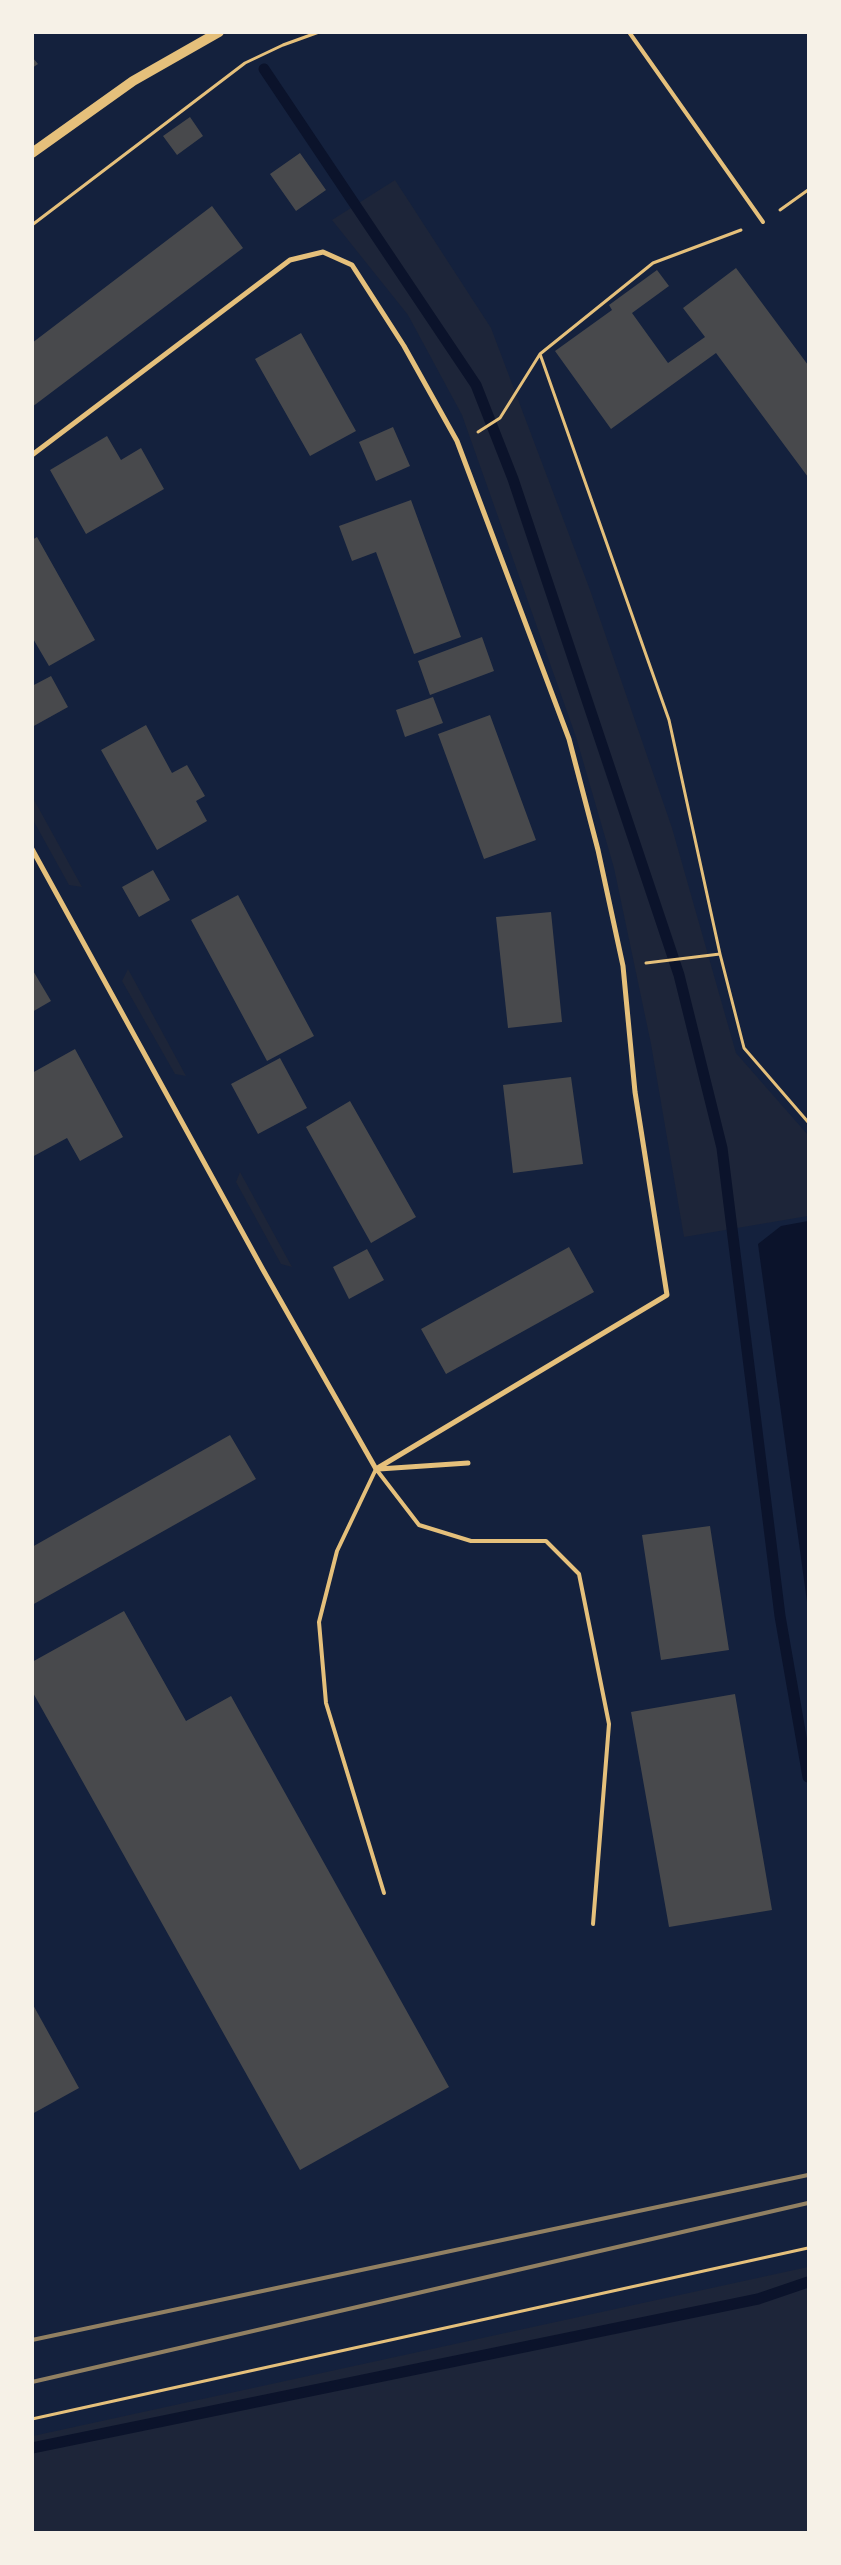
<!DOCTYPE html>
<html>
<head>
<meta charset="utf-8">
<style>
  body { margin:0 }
  #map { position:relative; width:841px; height:2565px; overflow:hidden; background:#14213d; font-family:"Space Grotesk",sans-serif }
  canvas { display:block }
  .frame { position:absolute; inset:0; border:34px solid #f6f1e7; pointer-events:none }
</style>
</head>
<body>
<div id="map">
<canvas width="841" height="2565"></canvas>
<div class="frame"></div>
</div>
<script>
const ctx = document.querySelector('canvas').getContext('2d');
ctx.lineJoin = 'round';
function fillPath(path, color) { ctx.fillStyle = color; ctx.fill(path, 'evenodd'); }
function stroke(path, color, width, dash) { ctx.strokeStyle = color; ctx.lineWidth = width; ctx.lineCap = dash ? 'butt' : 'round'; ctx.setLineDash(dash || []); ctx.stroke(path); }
fillPath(new Path2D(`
  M395 180 491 328 590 590 672 828 736 1053 808 1135V1216L684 1237 651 1044 614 868 576 737 462 415 408 315 332 220Z
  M33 798 82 887 69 885 33 820Z
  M128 969 186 1076 175 1074 122 981Z
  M240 1172 292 1267 281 1264 236 1182Z
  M808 2267V2532H33V2436Z`), '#1d2539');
fillPath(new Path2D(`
  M808 1221V1609L758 1244 781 1226Z`), '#0b132b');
stroke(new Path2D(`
  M264 69 476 385 513 479 679 975 722 1148 780 1616 808 1777
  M32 2448 758 2299 808 2282`), '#0b132b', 11);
fillPath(new Path2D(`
  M32 57 38 64 32 68Z
  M190 117 203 136 177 155 163 136Z
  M300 153 326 190 296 211 270 174Z
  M212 206 243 248 32 407V343Z
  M736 268 808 365V477L716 353 611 429 555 351 612 310 609 305 657 270 669 286 632 313 668 363 705 337 683 308Z
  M301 333 356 431 310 456 255 359Z
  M393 427 410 466 376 481 359 442Z
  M107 436 121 460 141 448 164 489 86 534 50 470Z
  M411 500 461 637 414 654 376 552 352 561 339 526Z
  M37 537 95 640 49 666 32 637V540Z
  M482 637 494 671 430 695 418 661Z
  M51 676 68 707 32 727V686Z
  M433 697 443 723 405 737 396 710Z
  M490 715 536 840 484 859 438 734Z
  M146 725 172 773 187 765 205 796 196 801 207 821 157 850 101 750Z
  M153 870 170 900 139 917 122 887Z
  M238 895 314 1036 267 1061 191 920Z
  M551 912 562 1022 508 1028 496 917Z
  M32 969 51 1001 32 1012Z
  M75 1049 123 1137 80 1161 67 1138 32 1157V1073Z
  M280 1058 307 1108 258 1134 231 1084Z
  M571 1077 583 1164 513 1173 503 1085Z
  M350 1101 416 1217 371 1243 306 1127Z
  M569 1247 594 1292 446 1374 421 1329Z
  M367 1249 384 1280 349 1299 333 1267Z
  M230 1435 256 1479 32 1605V1547Z
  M710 1526 729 1650 661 1660 642 1535Z
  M124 1611 186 1721 231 1696 449 2087 300 2170 32 1691V1662Z
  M735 1694 772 1910 669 1927 631 1712Z
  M32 2003 79 2088 32 2114Z`), '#48494c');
stroke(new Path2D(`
  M780 210 808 190
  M32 225 245 63 283 45 319 32
  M540 354 669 720 720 954
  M478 432 500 418 540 354 653 263 741 230
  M646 963 720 954 744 1048 808 1122
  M32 2419 808 2248`), '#e5c07b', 3);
stroke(new Path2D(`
  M629 32 763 222
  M384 1893 326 1703 319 1622 337 1551 376 1469 419 1525 471 1541H546L579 1574 609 1724 593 1924`), '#e5c07b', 4);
stroke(new Path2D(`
  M32 455 290 260 323 252 352 265 404 346 457 441 569 739 598 850 623 966 635 1092 667 1295 376 1469
  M32 849 262 1268 376 1469
  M379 1469 468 1463`), '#e5c07b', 5);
stroke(new Path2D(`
  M32 153 133 81 219 32`), '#e5c07b', 10);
stroke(new Path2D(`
  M32 2340 808 2175
  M32 2382 808 2203`), '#918062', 4);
</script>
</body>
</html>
